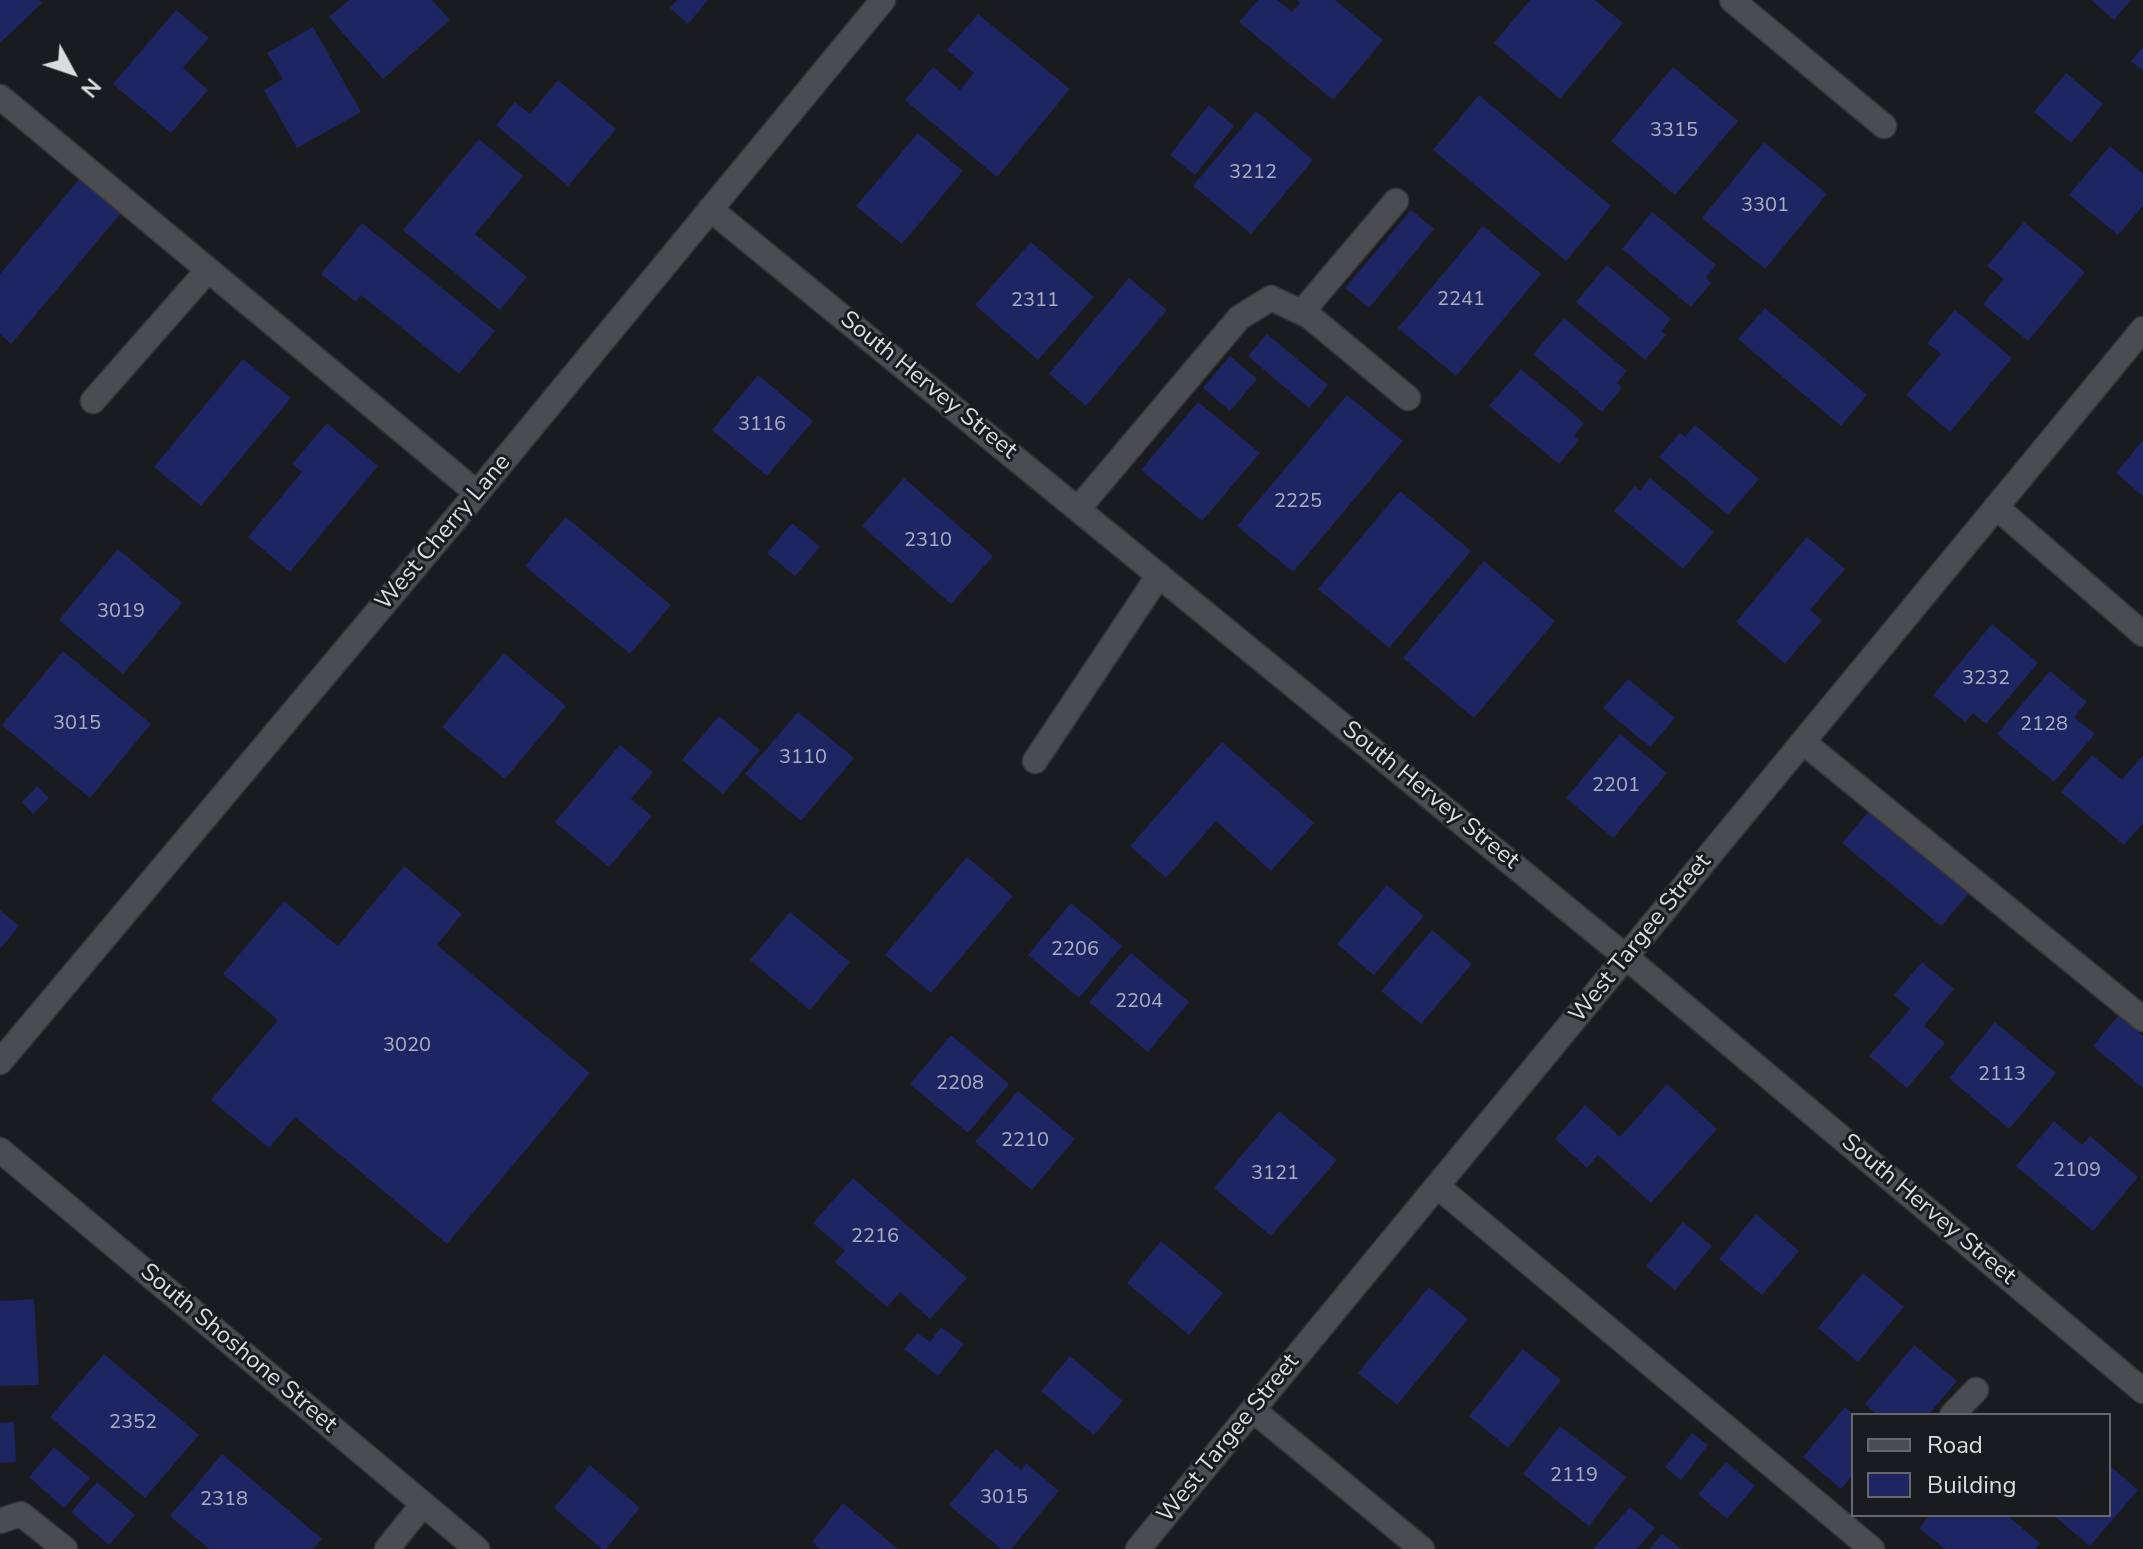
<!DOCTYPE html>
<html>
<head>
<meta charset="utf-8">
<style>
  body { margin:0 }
  #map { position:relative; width:2143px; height:1549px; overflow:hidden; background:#1a1b1e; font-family:"Nunito Sans",sans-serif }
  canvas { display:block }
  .legend { position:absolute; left:1851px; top:1413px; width:260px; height:104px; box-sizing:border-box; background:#1a1b1e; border:2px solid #67686b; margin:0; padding:10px 14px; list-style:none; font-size:24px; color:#dbdcde }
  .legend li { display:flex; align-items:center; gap:16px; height:40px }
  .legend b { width:40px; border:2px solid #67686b }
  .north { position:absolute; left:32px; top:32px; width:80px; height:80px; -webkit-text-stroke:6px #1a1b1e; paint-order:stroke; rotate:130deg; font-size:22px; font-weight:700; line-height:32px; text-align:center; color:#dbdcde }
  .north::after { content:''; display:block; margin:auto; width:28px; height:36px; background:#dbdcde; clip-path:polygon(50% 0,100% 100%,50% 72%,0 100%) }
</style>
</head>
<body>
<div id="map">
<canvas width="2143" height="1549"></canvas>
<ul class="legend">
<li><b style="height:10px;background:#4b4c50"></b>Road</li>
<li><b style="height:22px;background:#1e2563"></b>Building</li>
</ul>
<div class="north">N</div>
</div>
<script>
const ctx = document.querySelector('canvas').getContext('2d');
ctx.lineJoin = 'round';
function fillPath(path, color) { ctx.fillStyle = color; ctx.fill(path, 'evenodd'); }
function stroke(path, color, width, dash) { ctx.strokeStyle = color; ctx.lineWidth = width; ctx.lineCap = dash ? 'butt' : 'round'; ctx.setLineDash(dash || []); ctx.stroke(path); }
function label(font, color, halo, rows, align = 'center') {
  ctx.font = font + ' "Nunito Sans",sans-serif'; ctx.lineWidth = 6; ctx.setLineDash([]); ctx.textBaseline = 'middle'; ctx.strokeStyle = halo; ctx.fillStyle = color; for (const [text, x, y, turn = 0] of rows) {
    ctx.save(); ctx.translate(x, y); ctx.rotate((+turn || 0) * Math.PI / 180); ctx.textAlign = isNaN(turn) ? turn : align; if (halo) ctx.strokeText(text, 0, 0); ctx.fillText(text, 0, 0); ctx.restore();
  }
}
fillPath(new Path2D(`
  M0 0H39L42 3 0 43Z
  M349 0H432L450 20 383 79 329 17Z
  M677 0H708L688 24 670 8Z
  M1258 0H1277L1292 12 1300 3 1296 0H1335L1383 40 1333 100 1239 22Z
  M1530 0H1595L1623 23 1560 99 1494 43Z
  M2091 0H2131L2114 20Z
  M176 10 209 38 183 68 208 90 171 133 113 84Z
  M978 14 1070 89 997 177 905 100 933 67 960 90 974 73 947 50Z
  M313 27 361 112 297 148 264 90 283 79 267 53Z
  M2143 47V71L2131 61Z
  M1673 67 1738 121 1675 195 1611 141Z
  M2066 73 2103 104 2071 143 2034 112Z
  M558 80 616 129 568 186 496 125 515 102 530 114Z
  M1479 95 1611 206 1566 261 1433 150Z
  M1209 105 1234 126 1195 175 1170 155Z
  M1256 111 1313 160 1251 234 1193 186Z
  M918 133 963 171 902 244 856 206Z
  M479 139 523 176 475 234 527 277 500 310 403 230Z
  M1764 142 1827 194 1765 269 1702 218Z
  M2110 146 2143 174V206L2118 235 2069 195Z
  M81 177 122 212 11 344 0 334V274Z
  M1411 210 1434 229 1369 308 1345 288Z
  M1652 212 1716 265 1706 278 1711 283 1691 307 1622 249Z
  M2024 222 2085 272 2028 341 1983 304 2004 279 1987 266Z
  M362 223 495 331 459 374 361 295 356 302 321 274Z
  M1483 226 1541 274 1456 376 1398 328Z
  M1031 242 1094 297 1038 360 975 305Z
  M1607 265 1671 319 1661 331 1666 335 1645 360 1576 302Z
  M1129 278 1167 310 1086 406 1049 374Z
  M1765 308 1867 395 1841 426 1738 339Z
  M1955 310 2012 358 1950 432 1906 395 1941 354 1927 343Z
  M1564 318 1627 371 1617 383 1622 388 1602 412 1533 354Z
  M1267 334 1328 385 1309 408 1248 356Z
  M1230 356 1257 379 1230 411 1203 388Z
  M243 359 291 398 201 506 154 467Z
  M1521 369 1584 423 1574 436 1579 440 1559 464 1489 406Z
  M758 375 813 421 767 476 712 430Z
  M1347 395 1403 441 1293 572 1237 526Z
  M1198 402 1260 453 1202 521 1141 470Z
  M327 423 378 466 290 572 248 537 302 472 292 464Z
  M1695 425 1759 479 1728 515 1659 457 1680 433 1685 437Z
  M2143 440V496L2116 473Z
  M904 478 993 556 951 604 862 526Z
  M1650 478 1714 532 1683 569 1614 511 1635 486 1640 491Z
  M1400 491 1471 551 1389 648 1318 589Z
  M566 517 671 605 630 654 525 566Z
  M792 523 820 547 795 576 767 553Z
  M1807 537 1845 569 1810 610 1822 620 1785 664 1736 622Z
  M118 549 182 603 123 674 59 620Z
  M1484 561 1555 621 1474 718 1403 658Z
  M1992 624 2038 663 1986 724 1973 713 1965 722 1933 695Z
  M63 651 151 724 90 798 2 725Z
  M504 653 566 706 505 779 442 727Z
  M2050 671 2087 702 2074 717 2095 734 2054 782 1997 734Z
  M1628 679 1675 718 1650 747 1603 708Z
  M798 712 854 758 801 821 745 774Z
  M719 716 760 750 723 794 682 760Z
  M1620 734 1667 773 1613 838 1566 798Z
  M1222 742 1314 823 1271 871 1216 821 1166 878 1130 846Z
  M620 745 653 772 631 799 652 816 609 867 555 822Z
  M2092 755 2122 780 2143 755V823L2124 845 2061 792Z
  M37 786 49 798 33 814 22 802Z
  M1872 808 1971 891 1941 926 1842 843Z
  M967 857 1013 896 931 993 885 955Z
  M404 866 462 914 437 945 590 1073 447 1244 295 1117 269 1148 211 1100 278 1020 223 974 284 901 338 946Z
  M1387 885 1424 916 1374 975 1337 944Z
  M1071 903 1122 946 1079 998 1028 955Z
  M0 910 19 926 0 949Z
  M790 912 850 962 810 1010 750 960Z
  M1432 930 1472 964 1421 1024 1381 991Z
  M1131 953 1189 1002 1148 1052 1089 1002Z
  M1922 962 1954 989 1924 1026 1945 1043 1907 1088 1869 1056 1910 1009 1894 995Z
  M2119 1015 2143 1036V1088L2093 1046Z
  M1995 1022 2056 1073 2009 1129 1949 1078Z
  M951 1035 1009 1084 968 1133 910 1084Z
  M1667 1084 1717 1129 1651 1203 1598 1155 1587 1168 1555 1139 1585 1105 1620 1137Z
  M1018 1091 1075 1139 1032 1190 975 1142Z
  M1279 1111 1337 1160 1271 1236 1214 1188Z
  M2054 1121 2082 1145 2090 1136 2138 1177 2093 1231 2016 1166Z
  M853 1178 967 1278 930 1319 900 1292 887 1307 835 1262 845 1251 813 1223Z
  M1756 1214 1799 1251 1762 1295 1719 1259Z
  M1683 1222 1712 1246 1675 1290 1646 1266Z
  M1161 1241 1223 1293 1189 1335 1127 1283Z
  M1863 1273 1904 1307 1858 1362 1818 1328Z
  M1429 1287 1468 1319 1397 1405 1358 1373Z
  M34 1299 39 1385 0 1386V1301Z
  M941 1327 964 1344 938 1376 904 1349 918 1333 930 1342Z
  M1914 1345 1957 1381 1928 1415H1878L1865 1404Z
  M1523 1349 1561 1380 1508 1448 1469 1416Z
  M104 1354 199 1435 145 1498 50 1417Z
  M1070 1356 1123 1401 1094 1435 1041 1391Z
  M1845 1407 1853 1414V1475L1841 1489 1803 1457Z
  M14 1422 16 1462 0 1463V1423Z
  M1560 1426 1626 1477 1589 1526 1523 1474Z
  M1692 1433 1708 1445 1681 1480 1665 1467Z
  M54 1447 90 1478 64 1508 29 1477Z
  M996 1449 1021 1470 1026 1463 1059 1491 1011 1549H1001L949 1505Z
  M222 1454 322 1539 313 1549H209L170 1516Z
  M1726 1462 1755 1486 1727 1519 1698 1494Z
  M590 1465 640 1508 606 1549H602L554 1508Z
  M2109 1465 2138 1490 2090 1546 2053 1515H2109Z
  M97 1482 135 1515 109 1545 71 1512Z
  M843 1503 898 1549H820L812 1542Z
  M1630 1507 1655 1528 1637 1549H1593Z
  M1930 1515H2007L2040 1543 2035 1549H1945L1919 1528Z
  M1662 1534 1681 1549H1650Z`), '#1e2563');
const minor = new Path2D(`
  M1732 0 1884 126
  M0 97 477 493
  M710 209 1626 957 2143 1391
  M1302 312 1396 201
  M93 401 208 270
  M1996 507 2143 634
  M1078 509 1239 318 1271 298 1309 316 1408 398
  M1803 742 2143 1019
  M1035 761 1159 575
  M0 1062 477 493 883 0
  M0 1150 477 1549
  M1437 1186 1872 1549
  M1253 1410 1422 1549
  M1952 1415 1976 1390
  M0 1521 21 1514 65 1549
  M387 1549 423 1504
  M1138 1549 2143 329`);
stroke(minor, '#353537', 27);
stroke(minor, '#4b4c50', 24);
label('20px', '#acaebf', null, [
  ["3315",1674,131],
  ["3212",1253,173],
  ["3301",1765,206],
  ["2241",1461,300],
  ["2311",1035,301],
  ["3116",762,425],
  ["2225",1298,502],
  ["2310",928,541],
  ["3019",121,612],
  ["3232",1986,679],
  ["3015",77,724],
  ["2128",2044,725],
  ["3110",803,758],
  ["2201",1616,786],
  ["2206",1075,950],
  ["2204",1139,1002],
  ["3020",407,1046],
  ["2113",2002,1075],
  ["2208",960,1084],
  ["2210",1025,1141],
  ["2109",2077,1171],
  ["3121",1275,1174],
  ["2216",875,1237],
  ["2352",133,1423],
  ["2119",1574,1476],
  ["3015",1004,1498],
  ["2318",224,1500]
]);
label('24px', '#dbdcde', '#1a1b1e', [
  ["South Hervey Street",928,386,39],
  ["West Cherry Lane",444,533,-50],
  ["South Hervey Street",1430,796,39],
  ["West Targee Street",1641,939,-51],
  ["South Hervey Street",1928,1210,40],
  ["South Shoshone Street",238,1349,40],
  ["West Targee Street",1229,1439,-51]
]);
</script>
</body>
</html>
